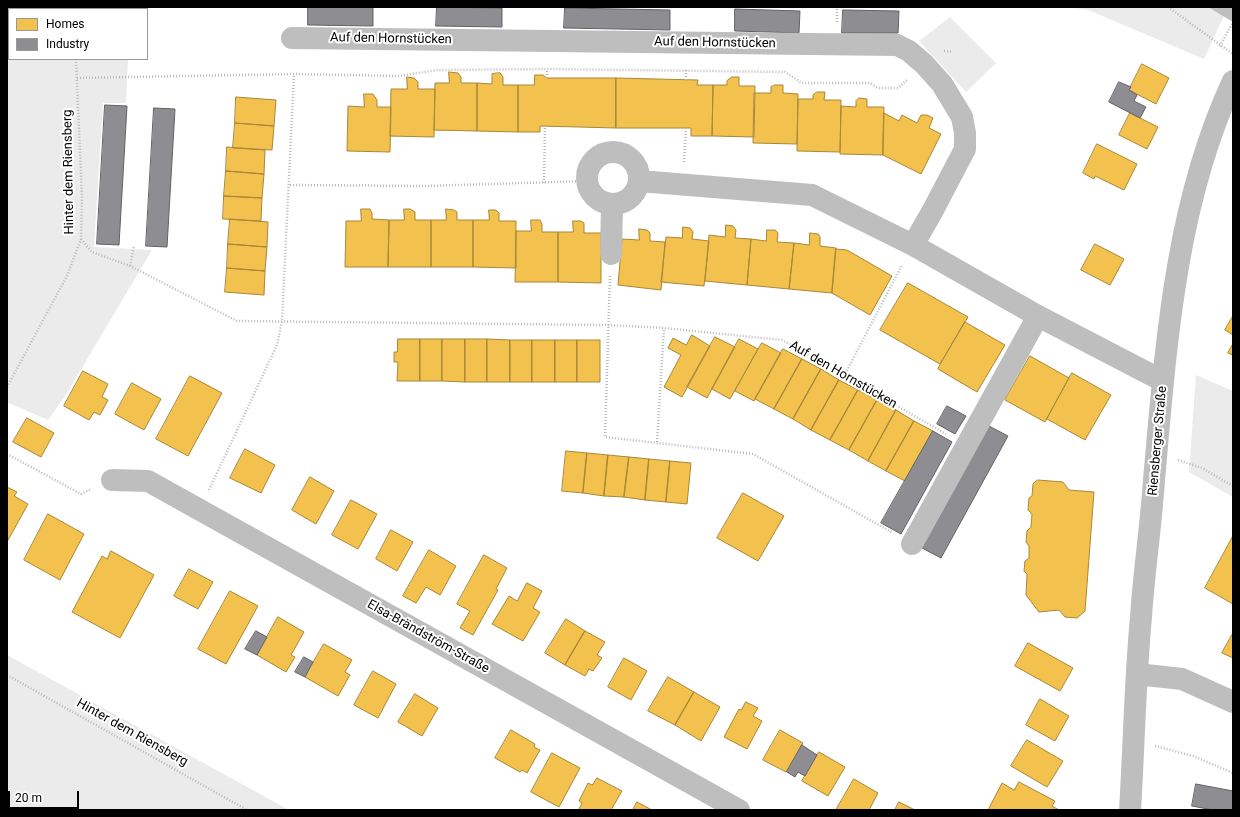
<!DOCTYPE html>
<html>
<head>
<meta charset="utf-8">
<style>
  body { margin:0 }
  #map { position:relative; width:1240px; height:817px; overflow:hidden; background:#fff; font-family:Roboto,sans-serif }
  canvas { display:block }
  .frame { position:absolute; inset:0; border:8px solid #000; pointer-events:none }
  .legend { position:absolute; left:8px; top:8px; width:140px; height:52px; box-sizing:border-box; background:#fff; border:1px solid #999; margin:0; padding:5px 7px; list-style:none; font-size:12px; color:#000 }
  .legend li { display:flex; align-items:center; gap:8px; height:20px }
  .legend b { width:20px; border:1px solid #999 }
  .scale { position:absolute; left:8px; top:791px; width:71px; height:18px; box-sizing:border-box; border:2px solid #000; border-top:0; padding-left:5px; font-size:12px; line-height:14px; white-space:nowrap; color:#000; -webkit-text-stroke:3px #fff; paint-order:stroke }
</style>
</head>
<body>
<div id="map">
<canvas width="1240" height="817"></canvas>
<div class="frame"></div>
<ul class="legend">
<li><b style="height:11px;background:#f2c14e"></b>Homes</li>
<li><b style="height:11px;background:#8d8d92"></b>Industry</li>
</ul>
<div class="scale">20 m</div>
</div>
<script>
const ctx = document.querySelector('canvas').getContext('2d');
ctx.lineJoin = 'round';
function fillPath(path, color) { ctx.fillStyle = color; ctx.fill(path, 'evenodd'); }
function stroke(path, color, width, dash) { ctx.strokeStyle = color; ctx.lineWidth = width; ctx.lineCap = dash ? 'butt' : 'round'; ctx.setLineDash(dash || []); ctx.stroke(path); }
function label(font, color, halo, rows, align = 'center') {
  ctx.font = font + ' Roboto,sans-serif'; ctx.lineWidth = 4; ctx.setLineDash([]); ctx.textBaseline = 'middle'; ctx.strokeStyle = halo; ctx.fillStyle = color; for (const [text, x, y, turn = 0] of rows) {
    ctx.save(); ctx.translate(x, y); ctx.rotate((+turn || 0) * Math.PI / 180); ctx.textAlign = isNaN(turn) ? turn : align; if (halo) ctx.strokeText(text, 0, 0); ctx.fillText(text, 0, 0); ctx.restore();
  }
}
fillPath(new Path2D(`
  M7 7H131V9H9V59H128L126 103H103L94 247 152 250 67 393 48 420 9 403 7 407Z
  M1069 7H1228L1204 59 1088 10Z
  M950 17 996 63 966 92 919 41Z
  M1196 375 1233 391V497L1189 472Z
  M7 655 289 810H7Z`), '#ebebeb');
fillPath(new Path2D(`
  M1208 7H1233V22Z`), '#bebebe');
const homes = new Path2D(`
  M1142 64 1169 78 1156 104 1129 90Z
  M449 72 458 73 461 77V83H477V131L434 130 435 83H449Z
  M500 73 503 77V85H518V132L477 131V83L492 84V74Z
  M535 75H543L547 78H616V128L540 126V132H518V85H534Z
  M407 77 414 78 418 82V89H435L434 137 390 136 391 89H407Z
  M732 77H739V86H755L754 137 712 136 713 85H727V81Z
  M616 78 698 80 697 85H713L712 136H691V128H616Z
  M775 85H783V93L798 94 797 144 753 143 754 93H771V87Z
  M817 92H825L824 100H841L840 152 797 151 798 99H813V95Z
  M364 94H373L377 100V107H391L390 152 347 151 348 106 364 107Z
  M236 97 276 100 274 126 235 123Z
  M859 98 867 99V107H884L883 155 840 154 841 106 856 107V101Z
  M884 113 899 121 902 115 917 123 921 115H927L933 118 929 128 941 134 921 174 883 155Z
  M1130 113 1158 127 1147 149 1119 135Z
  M235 123 274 126 272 150 233 148Z
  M1097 144 1137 164 1124 190 1095 176 1094 179 1083 173Z
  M227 147 265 150 264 174 226 171Z
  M226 171 264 174 262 198 224 196Z
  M224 196 262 198 261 221 223 219Z
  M361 209H370L372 213V219L389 220 388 267H345L346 221H361Z
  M404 209H410L415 212V220H431V267H388L389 220H404Z
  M446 209 454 210 457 212V220H473V267H431V220H446Z
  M489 210H496L499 213V221H516V268L473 267V220H489Z
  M230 219 268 222 267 247 228 244Z
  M531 220H540L542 224V232H558V282H515L516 231H531Z
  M573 221H581L584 223V233H601V283L558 282V232H573Z
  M726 225 733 226 736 230 735 238 751 239 747 285 705 281 709 235 725 237Z
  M683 227 690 228 693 232 692 239 709 241 704 286 661 282 666 237 682 238Z
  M639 229 647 230 650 233V241L665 242 661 290 618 285 622 239 639 240Z
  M767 230H775L778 233 777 242 794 243 789 289 747 285 751 239 766 241Z
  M810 233 818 234 820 237V246L836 248 832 293 789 289 794 243 809 245Z
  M228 244 267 247 265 271 227 268Z
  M1095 244 1124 259 1110 285 1081 270Z
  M836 249 847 250 892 276 870 315 832 293Z
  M227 268 265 271 264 295 225 292Z
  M908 283 968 317 940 364 880 330Z
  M1233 316V335L1225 330Z
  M965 322 1005 345 977 392 938 369Z
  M692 335 710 346 682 397 664 387 681 355 668 348 673 338 686 345Z
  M715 337 735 347 707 398 687 387Z
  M398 339H420V381H397L398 362H394V352H397Z
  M420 339H442V381H420Z
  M442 339H465V382L442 381Z
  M465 339H487V382H465Z
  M487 339 510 340V382H487Z
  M739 339 758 349 730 399 712 389Z
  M510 340H532V382H510Z
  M532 340H555V382H532Z
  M555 340H577V382H555Z
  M577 340H600V382H577Z
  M762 343 781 353 754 401 735 391Z
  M1233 344V355L1228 353Z
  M783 349 802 359 774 409 755 399Z
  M1030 356 1069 378 1045 422 1005 400Z
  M802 359 821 369 793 419 774 409Z
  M821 369 839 380 811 430 793 419Z
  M83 371 108 384 102 397 108 400 100 415 94 412 89 420 64 406Z
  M1072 373 1111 395 1085 440 1047 419Z
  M190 376 222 393 188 456 156 439Z
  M839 380 858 390 830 440 811 430Z
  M132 383 161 399 144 430 115 414Z
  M858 390 877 400 849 450 830 440Z
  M877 400 896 410 868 461 849 450Z
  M896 410 914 421 886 471 868 461Z
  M27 418 54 433 41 457 13 442Z
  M914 421 933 431 905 481 886 471Z
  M245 449 275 465 261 493 230 478Z
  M566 451 587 453 583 493 562 491Z
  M587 453 608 455 604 496 583 493Z
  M608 455 629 457 624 497 604 496Z
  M629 457 649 459 645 500 624 497Z
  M649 459 670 461 666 502 645 500Z
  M670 461 691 463 687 504 666 502Z
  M310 477 334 491 316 524 292 510Z
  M1038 480 1063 482 1069 490 1094 492 1085 611 1077 618 1065 617 1059 610 1039 612 1026 595 1027 574 1024 571 1025 561 1029 558V546L1026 542 1027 531 1031 527 1032 514 1028 510 1029 498 1032 496 1033 484Z
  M7 487 17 492 14 496 28 504 7 542Z
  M743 493 784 516 758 561 717 538Z
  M351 500 377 514 358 549 332 535Z
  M48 514 84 534 60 580 24 560Z
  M391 530 413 542 397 571 376 559Z
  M1233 536V604L1205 588Z
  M429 550 456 566 440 595 426 587 416 603 403 596Z
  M111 551 154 575 120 638 72 612 102 556 107 559Z
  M484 555 507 568 496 589 498 590 473 635 460 628 470 611 457 604Z
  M189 569 213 582 198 609 174 596Z
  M527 583 542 591 533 608 540 612 523 641 492 624 509 596 517 601Z
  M230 591 258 606 226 664 198 649Z
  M278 617 304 632 291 655 295 657 286 672 257 655Z
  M566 619 585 631 565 665 545 653Z
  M585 631 605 642 597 655 602 658 593 671 589 669 585 676 565 665Z
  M1233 633V658L1222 653Z
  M1028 643 1073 668 1060 691 1015 666Z
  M324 644 352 660 345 672 350 675 338 696 305 677Z
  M624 658 647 671 631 700 608 687Z
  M373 671 396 684 378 718 354 705Z
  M668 677 694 692 675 725 648 711Z
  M694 692 720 707 701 741 675 725Z
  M415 694 438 708 422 736 398 722Z
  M1040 699 1069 716 1055 741 1026 725Z
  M746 702 758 708 753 716 762 721 747 749 724 737 739 709 741 710Z
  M511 730 535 744 534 747 540 750 527 773 522 770 520 772 495 758Z
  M780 730 803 743 786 772 763 760Z
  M1027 740 1063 761 1047 787 1011 766Z
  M819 752 845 767 828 796 802 781Z
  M552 753 580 768 559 807 531 792Z
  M597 778 622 791 611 810H581L579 809 582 803 579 801 588 783 592 785Z
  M854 779 878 793 869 810H836Z
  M1019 782 1055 801 1052 806 1059 810H988L1002 783 1014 790Z
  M637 802 652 810H633Z
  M899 802 915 810H895Z`);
fillPath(homes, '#f2c14e');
stroke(homes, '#a98737', 1);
const industry = new Path2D(`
  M308 7H373V26L308 25Z
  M437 7 502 8V27L436 26Z
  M565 8 670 10V30L564 28Z
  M735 9 800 11 799 33 735 31Z
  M843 10 899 11 898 33H842Z
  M1119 82 1131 87 1129 90 1137 95 1134 101 1146 107 1140 118 1109 102Z
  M105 105 127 106 119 245 97 244Z
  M154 108 175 109 167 247 146 246Z
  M947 406 966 416 955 434 937 424Z
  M989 426 1008 436 941 558 922 548Z
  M933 431 952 442 901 534 881 523Z
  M256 631 267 637 257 655 245 649Z
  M304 657 313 662 305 677 295 672Z
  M802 745 817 755 805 776 798 772 795 777 787 772Z
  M1196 784 1233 791V810H1213L1192 806Z`);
fillPath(industry, '#8d8d92');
stroke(industry, '#636366', 1);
stroke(new Path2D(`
  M74 7V9
  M1168 7 1233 54
  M837 22V7
  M1220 46 1233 22
  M944 51 953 52
  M686 70V80
  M77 78 294 74 399 76 437 70 547 69 785 72 802 83H870L878 88H898L908 79
  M547 78V69
  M684 162 686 128
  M544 183 545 126
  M290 185 425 186 587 181
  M81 239 92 252 130 266 237 321 607 325 664 328 782 340 946 434
  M130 266 134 246
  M610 276 605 437 753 454 893 533
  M844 376 902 265
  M7 387 67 276 81 239 82 198 76 59
  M657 442 664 328
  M7 454 81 494 91 489
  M1178 460 1202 468 1233 486
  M209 490 277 345 282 321 294 74
  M7 675 247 810
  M1155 746 1193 756 1233 773`), '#b9b9b9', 2.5, [1, 2]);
stroke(new Path2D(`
  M292 38 897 45 909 51 924 64 942 84 962 117 965 133V149L932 212 913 245
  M587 178a26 26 0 1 1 52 0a26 26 0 1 1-52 0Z
  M639 181 812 195 913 245 1038 316 1163 381
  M611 254 612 204
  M112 480 148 481 739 810
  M912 544 1038 316
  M1137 674 1182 679 1233 702
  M1130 810C1134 746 1135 681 1141 617 1144 571 1151 526 1154 480 1166 346 1175 205 1233 81`), '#bebebe', 22);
label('13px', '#000', '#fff', [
  ["Auf den Hornstücken",391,39,1],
  ["Auf den Hornstücken",715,43,1],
  ["Hinter dem Riensberg",69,172,-91],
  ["Auf den Hornstücken",843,375,30],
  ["Riensberger Straße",1158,441,-85],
  ["Elsa-Brändström-Straße",428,637,29],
  ["Hinter dem Riensberg",132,733,29]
]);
</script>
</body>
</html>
